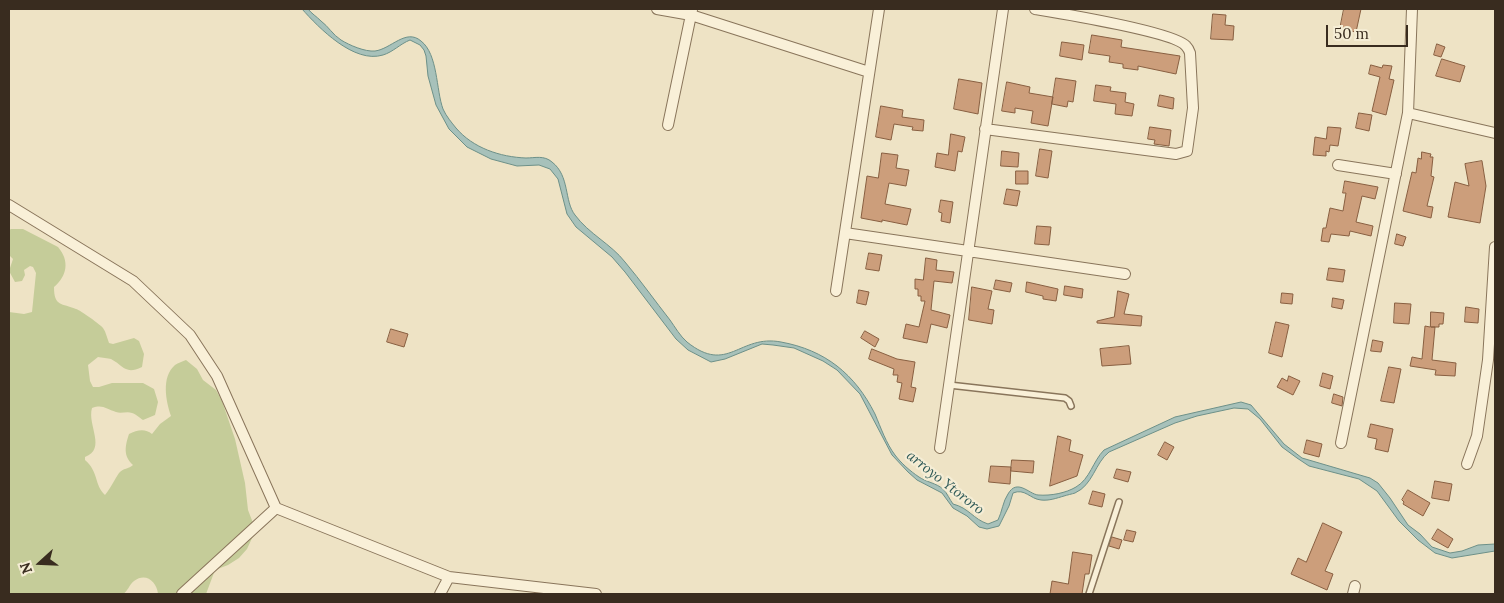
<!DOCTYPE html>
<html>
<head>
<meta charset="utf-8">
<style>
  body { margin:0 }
  #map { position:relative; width:1504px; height:603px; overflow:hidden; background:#eee3c5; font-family:Lora,serif }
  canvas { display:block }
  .frame { position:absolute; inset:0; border:10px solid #392c1f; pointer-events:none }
  .north { position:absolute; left:15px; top:538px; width:50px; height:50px; -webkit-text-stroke:4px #f5edd5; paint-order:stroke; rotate:250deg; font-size:14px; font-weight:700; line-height:20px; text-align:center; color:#392c1f }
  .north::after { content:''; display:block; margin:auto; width:18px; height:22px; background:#392c1f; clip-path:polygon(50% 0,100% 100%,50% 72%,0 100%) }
  .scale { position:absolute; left:1326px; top:25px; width:82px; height:22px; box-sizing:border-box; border:2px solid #392c1f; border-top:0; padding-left:6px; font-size:15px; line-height:18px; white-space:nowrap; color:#392c1f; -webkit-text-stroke:4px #f5edd5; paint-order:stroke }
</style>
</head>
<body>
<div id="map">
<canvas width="1504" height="603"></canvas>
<div class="frame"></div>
<div class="north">N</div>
<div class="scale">50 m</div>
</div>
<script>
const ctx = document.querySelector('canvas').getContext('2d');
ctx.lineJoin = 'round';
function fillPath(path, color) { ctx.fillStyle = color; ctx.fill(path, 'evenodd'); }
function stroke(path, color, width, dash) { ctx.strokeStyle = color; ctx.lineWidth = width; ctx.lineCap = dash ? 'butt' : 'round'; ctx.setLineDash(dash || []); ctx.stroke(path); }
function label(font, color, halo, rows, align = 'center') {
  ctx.font = font + ' Lora,serif'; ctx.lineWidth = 4.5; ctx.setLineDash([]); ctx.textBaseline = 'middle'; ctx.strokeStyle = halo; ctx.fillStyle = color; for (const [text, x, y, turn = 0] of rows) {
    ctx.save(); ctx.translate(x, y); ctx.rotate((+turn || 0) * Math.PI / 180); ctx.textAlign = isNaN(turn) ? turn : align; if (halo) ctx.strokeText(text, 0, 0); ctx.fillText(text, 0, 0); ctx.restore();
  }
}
fillPath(new Path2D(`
  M11 229H23L58 247C70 261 67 276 54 287 54 307 62 303 76 309 80 310 101 325 103 328 106 332 107 338 109 343L113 344 134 338 139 341 144 354 142 367C125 375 124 366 111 359 108 358 102 358 98 357L88 365 90 381 93 387H99L112 383H143L154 389 158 402 155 415 143 420C140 418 136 414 132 413 127 411 121 414 116 412 106 409 103 404 92 408 87 425 107 449 85 457V460C99 472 94 485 105 495 111 488 114 480 119 473 123 468 129 469 133 465 123 456 125 446 129 434 137 430 145 428 152 434L160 424 171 416C166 401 161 377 175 365 178 363 183 361 186 360L197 369 203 380 216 390 222 401 235 439 245 483 248 510 253 523V536L247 549 239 558 228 565 215 570 206 594H158C157 582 146 572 134 581 129 585 128 591 123 594H9V312L24 314 32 312 36 273 33 267 30 266 24 270 25 275 22 281 15 282 9 271 13 259 9 255V230Z`), '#c5cc99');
const water = new Path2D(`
  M302 9H308C312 14 316 16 321 21 328 26 333 35 341 40 349 45 365 52 375 51 391 49 406 28 421 41 438 54 436 90 443 109 446 116 452 123 456 128 473 148 500 157 526 158 535 158 544 155 552 162 570 176 564 201 575 215 589 234 611 244 625 262 641 281 655 301 670 320 675 327 680 336 687 342 728 375 739 334 781 342 825 350 855 374 875 414 881 428 886 443 895 455 901 463 910 471 919 477 926 482 936 483 943 489 947 493 950 500 953 504 969 508 973 519 988 524L998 520C1002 512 1003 501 1008 494 1017 478 1029 494 1038 495 1051 496 1066 493 1076 487 1090 479 1093 461 1104 450L1175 417 1241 402 1251 405 1284 444 1302 458 1370 478 1378 483 1390 498 1408 525 1420 534 1432 547 1450 553 1462 551 1478 545 1495 544V551L1452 558 1435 553 1418 540 1399 521 1377 491 1359 479 1309 466 1297 458 1282 447 1260 419 1248 409 1234 408 1197 416 1175 423 1109 452C1095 463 1093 485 1075 493 1072 494 1067 495 1064 496 1057 498 1049 501 1041 500 1030 499 1025 488 1013 493L1009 506 999 526 987 529 979 527 967 516 953 508 942 493 917 480 908 472 892 455 860 394 837 370 823 361 794 348 773 345 762 344 725 359 711 362 688 350 676 339 625 272 612 257 576 227 567 214 558 179 550 169 539 165 517 166 491 159 467 147 449 129 436 105 428 76 426 56 424 50 420 45 410 40C400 44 393 52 383 55 354 64 319 28 302 9Z`);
fillPath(water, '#a7c1ba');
stroke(water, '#6d9088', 1);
const building = new Path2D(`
  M1344 9H1361L1356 32 1340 29Z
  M1213 14 1226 15 1225 25 1234 26 1233 40 1211 39Z
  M1092 35 1122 40 1121 47 1180 56 1176 74 1138 66V70L1123 68V64L1109 62 1110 56 1089 53Z
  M1062 42 1084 45 1082 60 1060 56Z
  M1437 44 1445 47 1441 57 1434 55Z
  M1442 59 1465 66 1460 82 1436 76Z
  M1371 65 1382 68 1383 65 1392 66 1389 79 1394 80 1386 115 1372 111 1380 77 1369 74Z
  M1056 78 1076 81 1073 102 1068 101 1067 107 1052 104Z
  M959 79 982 83 978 114 954 109Z
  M1007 82 1030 87 1029 93 1053 97 1048 126 1031 123 1033 111 1015 108V113L1002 111Z
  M1096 85 1111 87 1110 91 1126 93 1125 102 1134 104 1132 116 1115 114 1116 104 1094 101Z
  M1160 95 1174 98 1173 109 1158 106Z
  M881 106 903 110 902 117 924 120 923 131 912 130 913 127 894 124 891 140 876 137Z
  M1359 113 1372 115 1369 131 1356 128Z
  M1150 127 1171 130 1169 146 1154 144 1155 140 1148 139Z
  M1328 127 1341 128 1338 146 1330 145 1329 152 1326 151V156L1313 155 1315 137 1326 139Z
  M951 134 965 137 962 152 958 151 955 171 935 167 937 153 948 155Z
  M1040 149 1052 151 1048 178 1036 176Z
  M1002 151 1019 153 1018 167 1001 166Z
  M1422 152 1431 154 1430 157H1433L1431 176 1434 177 1427 206 1433 207 1431 218 1403 211 1412 172 1416 173 1418 158 1421 159Z
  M882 153 898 155 896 168 909 170 906 186 889 183 885 204 911 209 907 225 882 220V222L861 218 867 176 878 178Z
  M1482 161 1486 186 1480 223 1448 217 1455 182 1469 186 1465 164Z
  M1016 171H1028V184H1016Z
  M1345 181 1378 187 1375 199 1362 196 1356 222 1373 226 1371 236 1350 231 1349 236 1331 234 1329 242 1321 241 1323 228H1326L1330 208 1343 211 1346 193H1343Z
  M1007 189 1020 191 1017 206 1004 204Z
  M941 200 953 202 950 223 941 221 942 213 939 212Z
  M1037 226 1051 227 1049 245 1035 244Z
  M1397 234 1406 237 1403 246 1395 244Z
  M869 253 882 255 879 271 866 269Z
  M926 258 937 260 936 270 954 272 952 283 934 281 931 310 950 315 947 328 931 324 927 343 903 338 906 324 919 327 925 301H921V296H918V289H915V279L923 280Z
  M1329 268 1345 270 1343 282 1327 280Z
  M996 280 1012 283 1010 292 994 289Z
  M1027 282 1058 289 1056 301 1043 299V296L1026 292Z
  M1065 286 1083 289 1082 298 1064 295Z
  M972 287 992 291 988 309 994 310 992 324 969 320Z
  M859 290 869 292 866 305 857 303Z
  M1118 291 1129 294 1124 314 1142 316 1141 326 1097 323V321L1114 317Z
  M1282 293 1293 294 1292 304 1281 303Z
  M1333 298 1344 300 1342 309 1332 307Z
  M1395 303 1411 304 1409 324 1394 323Z
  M1466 307 1479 309 1478 323 1465 322Z
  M1431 312 1444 313 1443 324H1439V327H1431H1435L1432 360 1456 363 1455 376 1435 375 1436 370 1410 366 1412 357 1422 359 1425 326 1430 327Z
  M1276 322 1289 325 1282 357 1269 353Z
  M391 329 408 334 404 347 387 342Z
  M865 331 879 339 875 347 861 338Z
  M1373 340 1383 342 1381 352 1371 351Z
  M1129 346 1131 364 1102 366 1100 349Z
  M872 349 897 359 915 362 911 387 916 388 913 402 899 399 902 383 897 382 898 375H893L894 369 869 359Z
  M1389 367 1401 369 1394 403 1381 401Z
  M1323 373 1333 376 1330 389 1320 386Z
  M1289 376 1300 381 1293 395 1277 387 1282 378 1287 381Z
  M1334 394 1343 397 1342 406 1332 403Z
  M1371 424 1393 429 1388 452 1375 449 1377 439 1368 437Z
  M1058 436 1071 440 1069 451 1083 455 1077 476 1050 486Z
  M1307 440 1322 444 1319 457 1304 453Z
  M1165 442 1174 447 1167 460 1158 455Z
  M1012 460 1034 461 1033 473 1011 471Z
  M991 466 1011 467 1010 484 989 482Z
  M1117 469 1131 472 1128 482 1114 478Z
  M1435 481 1452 484 1449 501 1432 498Z
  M1408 490 1430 503 1423 516 1403 504 1404 502 1402 500Z
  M1093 491 1105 494 1102 507 1089 504Z
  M1323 523 1342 532 1325 571 1333 574 1327 590 1291 574 1298 558 1306 562Z
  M1438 529 1453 539 1448 548 1432 539Z
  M1127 530 1136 532 1133 542 1124 540Z
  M1112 537 1122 540 1119 549 1109 546Z
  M1073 552 1092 555 1089 574H1085L1082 594H1050L1052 581 1068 584Z`);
fillPath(building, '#cc9e7b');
stroke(building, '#885f41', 1);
const service = new Path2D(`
  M949 385 1065 398 1069 401 1071 406
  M1089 594 1119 502`);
const minor = new Path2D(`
  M657 9 691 15 869 72
  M1408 113 1495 133
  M668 125 692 10
  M985 129 1176 154 1187 151 1193 108 1190 53C1189 50 1188 48 1186 46 1175 32 1059 13 1035 9
  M1338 165 1396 174
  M9 205 133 281 190 335 217 376 276 508 449 577 596 594
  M845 233 1125 274
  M836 291 879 9
  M1341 443 1408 113 1412 9
  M940 448 1003 9
  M1467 464 1477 436 1488 360 1495 247
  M182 594 276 508
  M440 594 449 577
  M1353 594 1355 586`);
stroke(service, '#89755b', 8);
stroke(minor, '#89755b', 12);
stroke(service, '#f9f0d8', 5);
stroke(minor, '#f9f0d8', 10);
label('italic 14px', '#2e5957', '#f5edd5', [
  ["arroyo Ytororo",945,483,38]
]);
</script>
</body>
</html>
